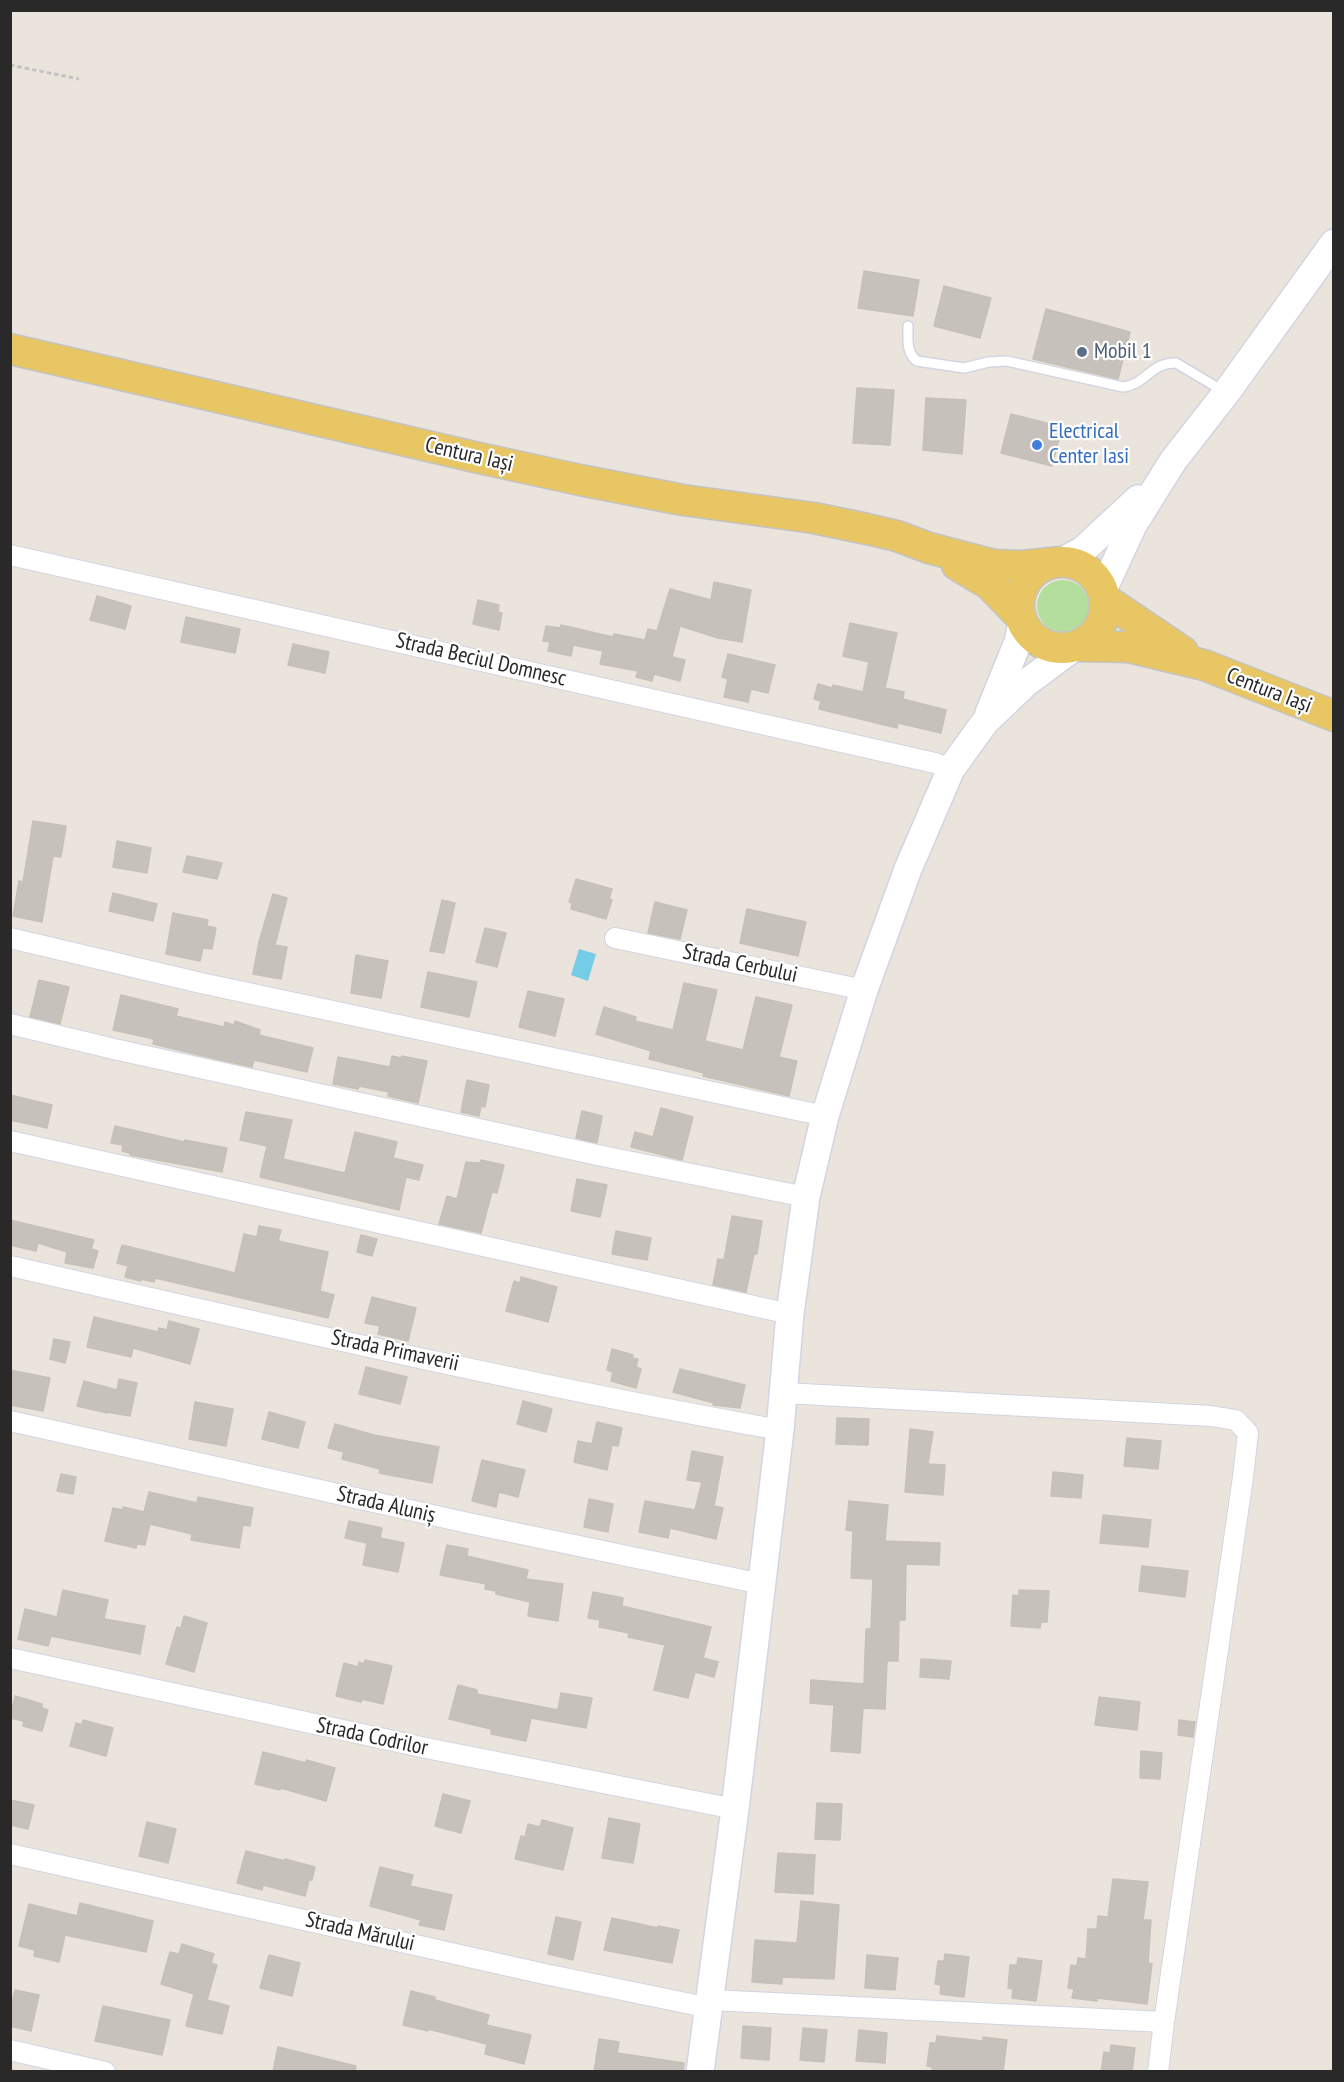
<!DOCTYPE html>
<html>
<head>
<meta charset="utf-8">
<style>
  body { margin:0 }
  #map { position:relative; width:1344px; height:2082px; overflow:hidden; background:#ebe4dc; font-family:"PT Sans Narrow",sans-serif }
  canvas { display:block }
  .frame { position:absolute; inset:0; border:12px solid #292929; pointer-events:none }
</style>
</head>
<body>
<div id="map">
<canvas width="1344" height="2082"></canvas>
<div class="frame"></div>
</div>
<script>
const ctx = document.querySelector('canvas').getContext('2d');
ctx.lineJoin = 'round';
function fillPath(path, color) { ctx.fillStyle = color; ctx.fill(path, 'evenodd'); }
function stroke(path, color, width, dash) { ctx.strokeStyle = color; ctx.lineWidth = width; ctx.lineCap = dash ? 'butt' : 'round'; ctx.setLineDash(dash || []); ctx.stroke(path); }
function label(font, color, halo, rows, align = 'center') {
  ctx.font = font + ' "PT Sans Narrow",sans-serif'; ctx.lineWidth = 4.5; ctx.setLineDash([]); ctx.textBaseline = 'middle'; ctx.strokeStyle = halo; ctx.fillStyle = color; for (const [text, x, y, turn = 0] of rows) {
    ctx.save(); ctx.translate(x, y); ctx.rotate((+turn || 0) * Math.PI / 180); ctx.textAlign = isNaN(turn) ? turn : align; if (halo) ctx.strokeText(text, 0, 0); ctx.fillText(text, 0, 0); ctx.restore();
  }
}
fillPath(new Path2D(`
  M1037 606a26 26 0 1 1 52 0a26 26 0 1 1-52 0Z`), '#b4de9b');
fillPath(new Path2D(`
  M579 949 596 954 588 981 571 975Z`), '#75cce7');
const building = new Path2D(`
  M864 271 919 280 913 316 858 308Z
  M944 286 991 298 980 338 934 326Z
  M1046 309 1130 332 1118 379 1033 359Z
  M857 388 894 390 890 445 853 443Z
  M926 398 966 400 962 454 923 450Z
  M1011 414 1062 427 1052 466 1001 453Z
  M714 582 751 590 742 642 718 638 680 626 672 657 685 660 680 681 654 674 652 681 636 677 638 671 600 664 603 651 573 645 571 656 548 651 550 642 543 641 546 626 560 628 561 625 613 637 614 634 645 640 648 629 657 631 670 589 711 600Z
  M97 596 131 606 125 629 90 620Z
  M478 600 499 605 498 612 502 613 499 630 473 624Z
  M186 617 240 629 235 653 181 642Z
  M850 623 897 633 885 688 904 692 903 699 946 710 941 733 898 723 897 728 819 709 821 701 814 699 818 684 832 688 833 685 863 692 869 662 843 656Z
  M293 644 329 652 325 673 288 665Z
  M728 654 775 665 768 693 751 689 748 702 724 697 728 679 722 677Z
  M33 821 66 826 61 857 53 856 42 922 13 916 19 881 23 882Z
  M117 841 151 848 147 873 113 867Z
  M187 856 222 863 217 879 183 872Z
  M576 879 612 889 609 899 612 900 606 919 571 909 572 903 569 902Z
  M113 893 157 904 153 921 109 911Z
  M273 894 287 898 275 945 287 947 281 979 253 974 259 942Z
  M442 900 455 903 444 953 430 951Z
  M655 902 687 910 680 939 648 933Z
  M747 909 806 922 798 956 740 943Z
  M173 913 208 920 207 926 216 928 212 949 203 948 200 961 166 954Z
  M485 928 506 933 497 967 476 962Z
  M356 955 388 961 381 998 351 993Z
  M428 972 477 982 469 1017 421 1007Z
  M39 980 69 987 60 1024 30 1017Z
  M684 983 717 990 705 1041 743 1050 756 997 792 1005 779 1057 797 1061 789 1096 703 1076 704 1073 649 1059 651 1051 596 1034 604 1007 636 1017 635 1021 673 1030Z
  M528 991 564 999 555 1036 519 1027Z
  M121 995 178 1009 176 1016 224 1027 225 1022 234 1025 235 1021 260 1030 259 1035 313 1048 307 1072 254 1060 252 1067 216 1059 153 1044 154 1039 113 1030Z
  M392 1056 401 1058 402 1056 427 1061 418 1103 388 1096 389 1092 359 1086 358 1089 333 1084 338 1057 390 1067Z
  M467 1080 489 1085 485 1107 481 1106 479 1116 461 1112Z
  M10 1095 52 1105 47 1128 10 1120Z
  M661 1108 693 1117 682 1160 631 1147 635 1132 653 1137Z
  M582 1111 602 1116 597 1143 576 1138Z
  M246 1112 292 1120 283 1159 345 1173 355 1132 397 1142 393 1158 423 1165 419 1180 406 1177 399 1210 260 1177 267 1146 240 1140Z
  M115 1126 184 1142 185 1140 227 1148 222 1172 130 1155V1153L122 1151 123 1145 111 1143Z
  M481 1160 504 1165 497 1193 492 1192 481 1233 439 1224 447 1196 457 1199 466 1162 480 1163Z
  M577 1179 607 1185 600 1217 571 1211Z
  M732 1216 762 1221 757 1254H754L746 1292 713 1285 718 1259 724 1260Z
  M10 1220 94 1240 91 1249 98 1251 93 1268 65 1263 67 1252 38 1243 36 1251 10 1245Z
  M259 1226 281 1230 278 1241 328 1252 320 1291 334 1295 328 1318 155 1278 154 1282 141 1279V1281L125 1277 128 1266 117 1263 122 1245 235 1273 244 1234 257 1237Z
  M616 1231 651 1238 647 1260 612 1254Z
  M361 1235 377 1239 372 1256 357 1252Z
  M521 1277 557 1287 548 1322 506 1311 514 1281 520 1283Z
  M372 1297 416 1308 408 1341 378 1334 380 1326 365 1323Z
  M94 1317 158 1332 159 1328 167 1330 169 1321 199 1329 190 1364 133 1348 131 1357 87 1347Z
  M54 1339 70 1342 65 1363 50 1359Z
  M612 1349 633 1355 632 1358 638 1359 636 1367 641 1369 636 1388 611 1381 613 1372 607 1370Z
  M366 1367 407 1377 400 1404 359 1394Z
  M680 1369 745 1385 740 1408 713 1405 714 1403 673 1392Z
  M10 1370 50 1378 43 1411 10 1405Z
  M119 1379 137 1383 130 1416 107 1412V1413L77 1406 84 1381 117 1390Z
  M523 1401 552 1409 546 1432 517 1424Z
  M195 1402 233 1409 226 1446 189 1439Z
  M269 1412 305 1422 298 1448 262 1439Z
  M837 1418 869 1419 868 1445 836 1444Z
  M597 1422 622 1428 618 1446 612 1445 607 1470 574 1462 578 1441 592 1444Z
  M335 1424 374 1435 439 1447 432 1483 379 1473 380 1469 342 1459 344 1452 328 1448Z
  M910 1429 933 1432 928 1464 945 1465 943 1495 905 1492Z
  M1127 1438 1161 1441 1158 1469 1124 1466Z
  M692 1451 723 1457 714 1506 723 1508 716 1539 670 1528 668 1538 639 1532 645 1501 695 1510 702 1482 687 1480Z
  M482 1460 525 1470 518 1497 499 1492 496 1507 472 1501Z
  M1053 1472 1083 1475 1081 1498 1051 1496Z
  M61 1474 76 1477 73 1494 57 1491Z
  M149 1492 197 1503 198 1497 253 1508 250 1526 243 1525 239 1548 191 1540 192 1534 150 1524 145 1545 137 1544 136 1548 105 1541 113 1508 123 1510V1507L144 1512Z
  M589 1499 613 1504 608 1532 584 1527Z
  M849 1501 888 1505 885 1541 940 1543 939 1565 906 1564 905 1620H899L898 1661H887L885 1709 863 1708 860 1753 831 1751 834 1705 810 1703 811 1680 864 1684 866 1629H871L873 1579 851 1578 853 1531 846 1530Z
  M1103 1515 1151 1520 1148 1547 1100 1543Z
  M349 1521 382 1528 380 1538 404 1543 398 1572 363 1565 367 1543 345 1538Z
  M447 1545 468 1549 467 1556 528 1570 526 1579 563 1584 558 1621 528 1616 530 1602 496 1594V1591L485 1589 486 1584 440 1575Z
  M1142 1566 1188 1571 1185 1597 1139 1591Z
  M63 1590 108 1600 104 1619 145 1626 140 1654 51 1636 48 1646 18 1639 25 1609 57 1617Z
  M1019 1590 1049 1591 1047 1622H1041L1040 1628 1011 1626 1013 1595 1019 1596Z
  M593 1592 623 1598 622 1606 711 1627 703 1658 718 1662 714 1677 695 1672 688 1698 654 1690 665 1645 628 1637 629 1633 599 1627 600 1620 588 1618Z
  M184 1616 207 1623 194 1672 166 1664 177 1627 181 1628Z
  M921 1659 951 1661 949 1679 920 1677Z
  M365 1660 392 1666 383 1704 362 1699 361 1702 336 1696 344 1663 358 1667 359 1662 364 1664Z
  M458 1685 477 1690V1694L558 1710 561 1693 592 1698 586 1728 531 1718 526 1741 491 1734V1729L449 1719Z
  M15 1696 42 1704V1708L48 1710 42 1731 23 1726 24 1721 10 1718Z
  M1099 1697 1140 1702 1137 1730 1095 1725Z
  M83 1720 113 1728 106 1756 70 1746 76 1723 82 1725Z
  M1179 1720 1195 1722 1193 1737 1178 1735Z
  M1141 1751 1162 1753 1160 1779 1140 1778Z
  M263 1752 306 1763V1760L335 1768 326 1801 281 1788 280 1790 255 1784Z
  M443 1794 470 1801 461 1833 435 1826Z
  M10 1800 34 1805 28 1829 10 1825Z
  M817 1803 842 1804 840 1840 815 1839Z
  M609 1818 640 1824 633 1863 602 1858Z
  M542 1820 573 1828 563 1870 515 1859 521 1836 525 1837 528 1824 540 1827Z
  M147 1822 176 1829 168 1863 139 1856Z
  M246 1851 285 1861V1859L315 1867 312 1880H309L305 1896 263 1885 262 1890 237 1883Z
  M778 1853 815 1855 813 1894 775 1892Z
  M380 1867 413 1875 410 1886 452 1895 444 1930 419 1925 421 1920 370 1906Z
  M1113 1879 1148 1882 1143 1920H1151L1148 1963 1152 1964 1147 2004 1097 1998V2001L1072 1998 1074 1989 1068 1988 1071 1965 1077 1966 1078 1958 1086 1959 1088 1929H1097L1098 1916 1108 1917Z
  M801 1901 839 1905 834 1979 782 1977V1984L752 1982 755 1940 797 1943Z
  M80 1903 153 1921 146 1952 65 1935 59 1962 34 1956 35 1950 19 1946 29 1904 77 1916Z
  M556 1917 581 1922 573 1960 548 1954Z
  M612 1918 658 1928V1926L679 1930 672 1963 604 1950Z
  M182 1944 214 1954 211 1963 217 1965 207 2000 229 2006 222 2034 186 2026 194 1994 161 1984 170 1952 179 1954Z
  M945 1954 969 1957 964 1997 940 1994 941 1985 935 1984 938 1961H944Z
  M269 1955 300 1963 292 1996 260 1988Z
  M867 1955 898 1958 895 1990 865 1988Z
  M1018 1958 1042 1961 1036 2001 1012 1998 1013 1989 1008 1988 1010 1965H1017Z
  M15 1990 39 1995 31 2031 10 2026V2010Z
  M411 1991 435 1997V2000L489 2015 486 2025 531 2035 524 2064 485 2054 487 2044 428 2029V2031L403 2025Z
  M103 2006 170 2020 162 2055 95 2041Z
  M743 2026 771 2028 769 2060 741 2058Z
  M803 2028 827 2030 824 2062 800 2060Z
  M859 2030 887 2033 885 2063 856 2061Z
  M937 2036 983 2041V2037L1007 2040 1003 2072H932V2067L927 2066 930 2043H936Z
  M599 2039 619 2042 617 2053 684 2063 683 2072H594Z
  M1111 2045 1135 2048 1132 2072H1101L1104 2052 1110 2053Z
  M278 2047 356 2066 355 2072H273Z`);
fillPath(building, '#c6c1bb');
stroke(building, '#c6c0b6', 1.5);
const service = new Path2D(`
  M908 326C908 339 906 353 917 361L964 368 989 362 1007 361 1123 387C1147 384 1151 362 1176 363L1225 392`);
const minor = new Path2D(`
  M10 555 935 763 951 769
  M10 938 201 983 825 1116
  M615 938 864 990
  M10 1024 114 1049 602 1156 806 1197
  M10 1141 790 1314
  M10 1266C266 1324 522 1384 780 1430
  M784 1393 1211 1416 1236 1420 1248 1433 1243 1477 1164 2022 1158 2072
  M10 1421 468 1523 762 1584
  M10 1658 426 1748 735 1809
  M10 1854 540 1973 710 2008
  M711 2000 1164 2022
  M10 2050 105 2072`);
const secondary = new Path2D(`
  M1061 562 1083 550 1138 499
  M1103 590 1133 525 1173 461 1226 393 1334 243
  M989 713 1018 642 1022 623
  M700 2072 735 1809 780 1430 790 1314 806 1197 825 1116 864 990 908 869 951 769 985 722 1026 683 1073 648`);
const primary = new Path2D(`
  M10 349 479 458 580 480 683 500 814 518 867 529 897 536 929 548 994 565 1022 566 1051 563
  M1019 605a43 43 0 1 1 86 0a43 43 0 1 1-86 0Z
  M957 565 990 585 1020 616
  M1106 600 1183 652
  M1080 646 1128 647 1204 665 1334 716`);
stroke(service, '#d1d5e1', 12);
stroke(minor, '#d1d5e1', 22);
stroke(secondary, '#d1d5e1', 30);
stroke(primary, '#c3c3c3', 33);
stroke(new Path2D(`
  M10 65 79 79`), '#c3c3c3', 3, [4.5, 3]);
stroke(service, '#fff', 9);
stroke(minor, '#fff', 20);
stroke(secondary, '#fff', 27);
stroke(primary, '#e8c664', 30);
for (const [x, y, r, color] of [
  [1082,352,6,"#5c6f8a"],
  [1037,445,6,"#3f7fe0"]
]) { const dot = new Path2D(); dot.arc(x, y, r, 0, 2 * Math.PI); ctx.fillStyle = color; ctx.fill(dot); stroke(dot, '#fff', 2); }
label('22px', '#4e5e75', '#fff', [
  ["Mobil 1",1094,352]
], 'left');
label('22px', '#366cbe', '#fff', [
  ["Electrical",1049,432],
  ["Center Iasi",1049,457]
], 'left');
label('22px', '#292929', '#fff', [
  ["Centura Iași",469,455,13],
  ["Strada Beciul Domnesc",481,660,13],
  ["Centura Iași",1269,691,21],
  ["Strada Cerbului",740,964,12],
  ["Strada Primaverii",395,1351,12],
  ["Strada Aluniș",386,1505,13],
  ["Strada Codrilor",372,1737,12],
  ["Strada Mărului",360,1932,13]
]);
</script>
</body>
</html>
